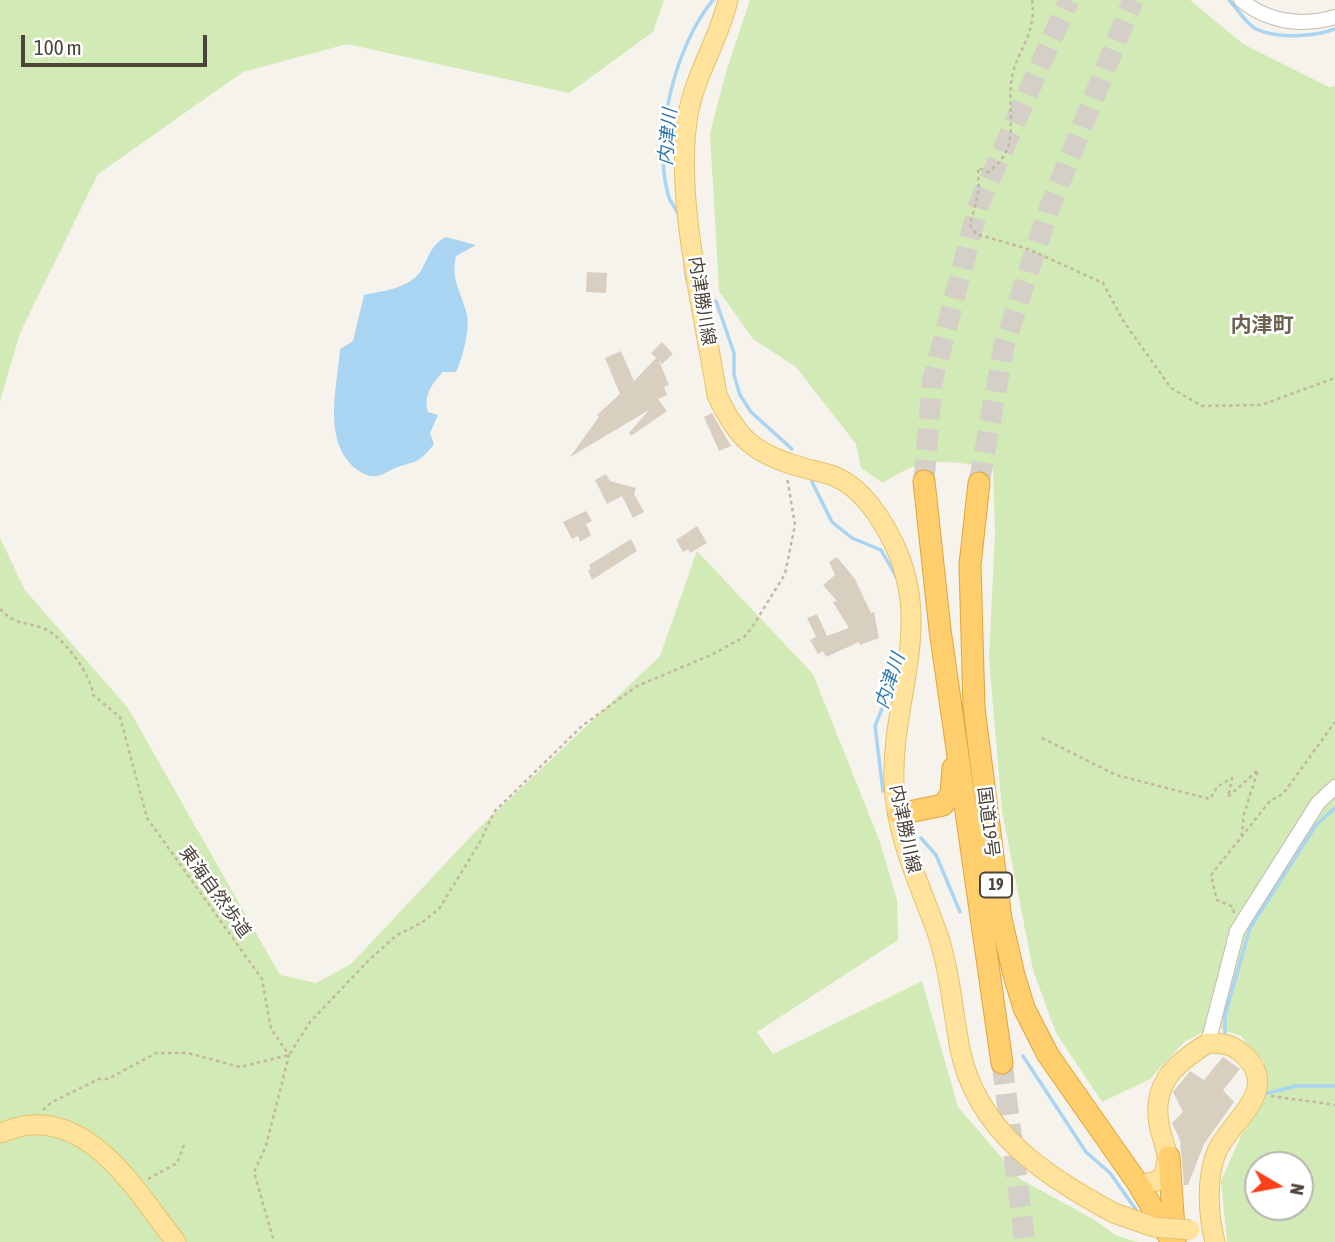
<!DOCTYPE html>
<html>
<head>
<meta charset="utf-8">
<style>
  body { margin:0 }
  #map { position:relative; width:1335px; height:1242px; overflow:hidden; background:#f6f3ec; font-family:"Asap Condensed",sans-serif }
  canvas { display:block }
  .north { position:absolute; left:1244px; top:1151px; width:70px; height:70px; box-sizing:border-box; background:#fff; border:2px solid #b7b4b0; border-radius:50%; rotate:100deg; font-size:19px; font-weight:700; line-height:28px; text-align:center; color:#4b4439 }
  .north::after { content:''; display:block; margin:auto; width:24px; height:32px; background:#fc3f1d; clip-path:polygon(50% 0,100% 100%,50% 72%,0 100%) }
  .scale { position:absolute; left:21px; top:35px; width:186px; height:32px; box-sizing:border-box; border:4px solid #4b4439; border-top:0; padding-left:9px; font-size:21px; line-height:24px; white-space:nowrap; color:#4b4439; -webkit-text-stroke:5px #fff; paint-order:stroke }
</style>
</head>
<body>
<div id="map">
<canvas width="1335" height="1242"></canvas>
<div class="north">N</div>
<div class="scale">100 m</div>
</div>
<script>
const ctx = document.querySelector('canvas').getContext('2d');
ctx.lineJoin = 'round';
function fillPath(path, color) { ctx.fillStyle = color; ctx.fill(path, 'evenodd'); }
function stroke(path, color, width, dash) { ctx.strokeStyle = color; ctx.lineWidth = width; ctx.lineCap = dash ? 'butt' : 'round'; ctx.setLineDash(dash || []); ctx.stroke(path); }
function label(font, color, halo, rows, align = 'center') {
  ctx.font = font + ' "Asap Condensed","Noto Sans JP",sans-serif'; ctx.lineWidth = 5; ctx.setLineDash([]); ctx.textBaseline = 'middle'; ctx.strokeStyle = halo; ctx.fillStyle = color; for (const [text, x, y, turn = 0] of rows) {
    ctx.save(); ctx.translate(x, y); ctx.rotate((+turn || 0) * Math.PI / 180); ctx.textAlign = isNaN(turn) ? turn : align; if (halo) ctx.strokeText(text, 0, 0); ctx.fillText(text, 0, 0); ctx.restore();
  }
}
fillPath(new Path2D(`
  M0 0H664L653 32 569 93 347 44 243 72 98 174 20 333 0 401Z
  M750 0H1190L1243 44 1329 87 1335 86V1242H1227L1221 1181 1242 1134 1260 1109 1265 1083 1264 1062 1241 1036 1218 1028 1203 1032 1184 1042 1150 1079 1102 1102 1056 1033 1033 970 1002 811 989 658 995 533 993 469C949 460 923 455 883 483L861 468 856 444 796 367 753 339 719 291 710 133 726 72ZM1258 1165H1300V1207H1258Z
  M0 538 25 590 128 708 280 975 316 983 351 964 474 833 660 656 697 551 813 674 880 842 897 900 898 940 757 1032 773 1054 922 981 958 1107 1020 1179 1093 1219 1117 1236 1138 1242H0Z`), '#d2eab5');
fillPath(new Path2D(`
  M446 237 476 245 456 256C451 279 460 290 466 311 471 327 463 357 456 372H443C432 384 423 395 428 412L438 415 430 433 434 444C415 469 412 459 389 471 379 477 370 479 359 471 321 444 337 390 340 349L353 341 364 295C382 291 408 289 420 272 429 258 430 245 446 237Z`), '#a9d4f2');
stroke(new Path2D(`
  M1229 0C1237 8 1246 24 1256 29 1278 39 1314 37 1335 29
  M678 213C675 207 669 201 668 194 652 137 676 44 713 0
  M685 266 687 281
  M716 301 734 353V375L740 395 751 412 792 449
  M812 482 832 522 852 538 881 550 897 578
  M883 791 875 726 897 672
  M921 838 936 855 960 912
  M1225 1033V1015L1250 928 1316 825 1335 808
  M1023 1056 1086 1152 1110 1173 1139 1214
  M1268 1093 1296 1086H1335`), '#a9d4f2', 3.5);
fillPath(new Path2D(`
  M587 272 607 273 606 293 586 292Z
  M662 342 673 354 662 364 659 361 669 385 664 387 667 395 658 399 667 411 631 436 629 433 649 410 570 457 599 417 597 415 620 394 605 358 621 351 634 381 656 358 651 353Z
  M712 413 731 446 719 451 704 417Z
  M606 474 610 481 636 488 634 494 644 512 633 518 622 496 607 504 595 480Z
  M586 511 592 521 586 524 591 535 580 542 578 536 572 539 563 522Z
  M697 526 707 543 690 553 688 549 683 552 676 540Z
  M631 539 637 551 592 580 588 570 591 569 589 565Z
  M837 557 855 579 871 613 874 612 879 638 860 645 859 642 826 657 823 651 818 654 810 640 816 637 807 618 817 614 827 636 849 628 833 602 837 601 823 585 835 575 829 562Z
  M1223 1057 1240 1069 1223 1090 1234 1102 1204 1144 1188 1185H1184L1180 1140 1172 1123 1183 1112 1173 1092 1190 1071 1204 1080Z`), '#d8cfc1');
stroke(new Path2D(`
  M924 481 932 383 979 204 1069 0
  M979 483 1004 346 1048 212 1133 0
  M1002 1063 1025 1242`), '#d4d0c8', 21, [21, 10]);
const minor = new Path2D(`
  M1241 0C1267 22 1303 27 1335 17
  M1208 1043 1237 931 1318 803 1335 787`);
const major = new Path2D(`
  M728 0C719 40 695 74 688 115 674 197 704 312 717 395 737 438 754 454 801 467 812 471 826 472 836 477 862 488 882 519 894 544 934 628 891 698 894 783 896 837 920 885 938 935 950 972 953 1012 960 1049 977 1132 1045 1176 1114 1213
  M0 1133C10 1130 21 1125 31 1125 98 1121 140 1197 176 1242
  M1139 1185 1161 1180C1172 1156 1166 1152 1160 1129 1150 1085 1174 1064 1208 1043 1225 1043 1235 1045 1247 1058 1279 1092 1230 1122 1217 1151 1206 1177 1208 1215 1215 1242`);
const highway = new Path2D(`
  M924 481 940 630 1002 1063
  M979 483 970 565 974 708 1001 919 1014 975 1024 1008 1048 1055 1139 1185 1172 1242
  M899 814 943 805 951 794 953 768
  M1169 1157 1175 1242`);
stroke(minor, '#c2bbae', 16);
stroke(major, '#e6c16a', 21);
stroke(highway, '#e0a43c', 23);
stroke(new Path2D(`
  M1032 0C1037 34 1017 50 1012 77 1008 99 1014 128 1008 147 1004 158 998 164 988 172L978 168 979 190 970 225 976 234 1028 249 1103 283 1124 322 1171 388 1202 406 1261 405 1335 378
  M0 609C16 626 25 621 45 629 63 637 92 675 93 695L120 717 147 818 262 979 271 1029 289 1055 266 1146 254 1172 274 1242
  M1042 738 1116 775 1210 799 1217 787 1232 778 1228 797 1258 770 1244 814 1241 840
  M1234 913 1233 907 1217 900 1211 875 1270 801 1283 794 1335 722
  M1271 1096 1335 1105
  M43 1110 52 1102 99 1079H108L156 1053H188L240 1067 289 1055 310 1022 368 961 397 935 421 923 439 909 480 842 494 812 582 726 637 686 711 655 744 637 751 629 785 574 795 525 787 477
  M148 1179 177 1163 184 1145`), '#c4b79f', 2.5, [3.5, 3.5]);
stroke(minor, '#fff', 14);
stroke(major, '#ffe39c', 19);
stroke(highway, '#ffcf6e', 21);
const majorBridge = new Path2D(`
  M1114 1213 1154 1227 1190 1230`);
stroke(majorBridge, '#e6c16a', 21, []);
stroke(majorBridge, '#ffe39c', 19);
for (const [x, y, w] of [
  [996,885,32]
]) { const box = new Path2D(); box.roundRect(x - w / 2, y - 12.5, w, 25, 5); ctx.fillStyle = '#fff'; ctx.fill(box); stroke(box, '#4b4439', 2); }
label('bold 16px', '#4b4439', null, [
  ["19",996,885]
]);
label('18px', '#4b4439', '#fff', [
  ["内津勝川線",702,301,81],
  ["国道19号",988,822,83],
  ["内津勝川線",905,829,78],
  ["東海自然歩道",215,892,54]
]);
label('italic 19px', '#2e7ab2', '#fff', [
  ["内津川",668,137,-85],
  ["内津川",890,681,-72]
]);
label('bold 21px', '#6e6250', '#fff', [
  ["内津町",1262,325]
]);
</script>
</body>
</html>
